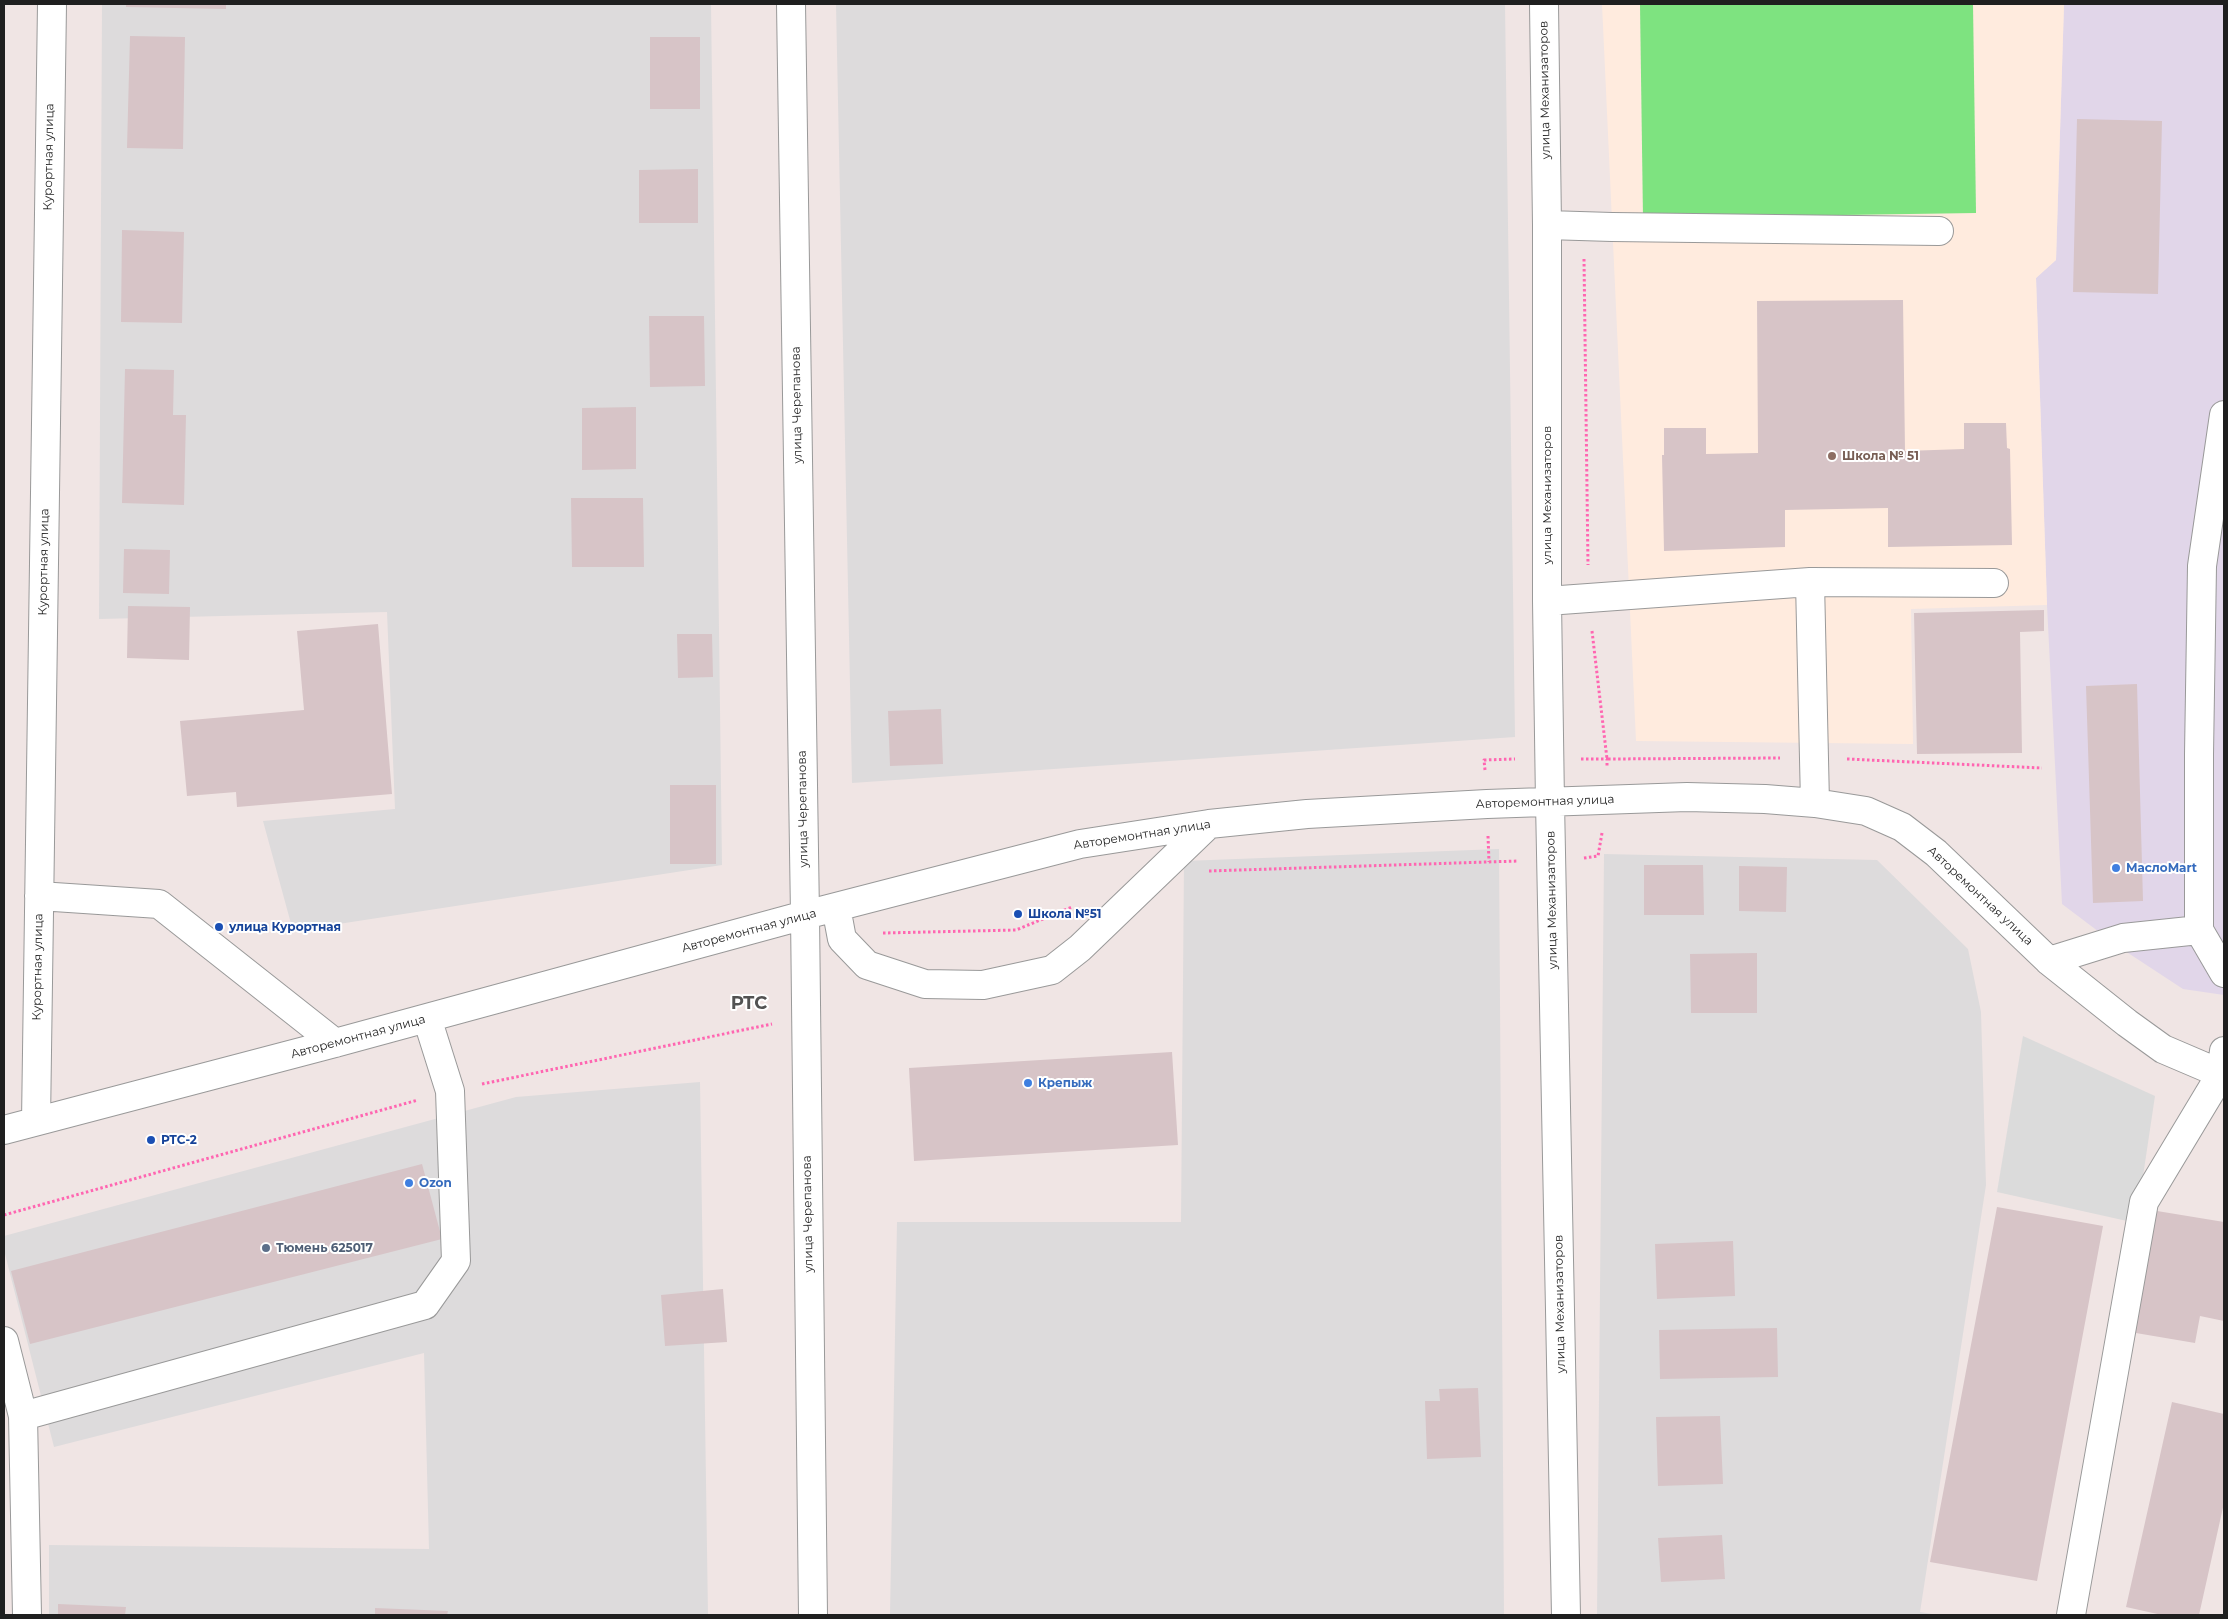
<!DOCTYPE html>
<html>
<head>
<meta charset="utf-8">
<style>
  body { margin:0 }
  #map { position:relative; width:2228px; height:1619px; overflow:hidden; background:#f0e5e4; font-family:Montserrat,sans-serif }
  canvas { display:block }
  .frame { position:absolute; inset:0; border:5px solid #1f1f1f; pointer-events:none }
</style>
</head>
<body>
<div id="map">
<canvas width="2228" height="1619"></canvas>
<div class="frame"></div>
</div>
<script>
const ctx = document.querySelector('canvas').getContext('2d');
ctx.lineJoin = 'round';
function fillPath(path, color) { ctx.fillStyle = color; ctx.fill(path, 'evenodd'); }
function stroke(path, color, width, dash) { ctx.strokeStyle = color; ctx.lineWidth = width; ctx.lineCap = dash ? 'butt' : 'round'; ctx.setLineDash(dash || []); ctx.stroke(path); }
function label(font, color, halo, rows, align = 'center') {
  ctx.font = font + ' Montserrat,sans-serif'; ctx.lineWidth = 4; ctx.setLineDash([]); ctx.textBaseline = 'middle'; ctx.strokeStyle = halo; ctx.fillStyle = color; for (const [text, x, y, turn = 0] of rows) {
    ctx.save(); ctx.translate(x, y); ctx.rotate((+turn || 0) * Math.PI / 180); ctx.textAlign = isNaN(turn) ? turn : align; if (halo) ctx.strokeText(text, 0, 0); ctx.fillText(text, 0, 0); ctx.restore();
  }
}
fillPath(new Path2D(`
  M102 4H711L722 865 293 931 263 821 395 809 387 612 99 619Z
  M836 4H1505L1515 737 852 783Z
  M1499 849 1504 1615H890L897 1222H1181L1184 861Z
  M1604 854 1877 860 1968 949 1981 1012 1986 1185 1920 1612 1938 1615H1597Z
  M700 1082 708 1615H49V1545L429 1549 424 1353 54 1447 4 1250V1236L516 1097Z`), '#dddbdc');
fillPath(new Path2D(`
  M2064 4H2224V995L2183 989 2119 947 2062 904 2047 605 2036 278 2056 260Z`), '#e1d6e9');
fillPath(new Path2D(`
  M1602 4H2064L2056 260 2036 278 2047 605 1911 609 1913 744 1636 741Z`), '#ffebde');
fillPath(new Path2D(`
  M1640 4H1973L1976 213 1643 218Z`), '#7ee380');
fillPath(new Path2D(`
  M2023 1036 2155 1096 2136 1223 1997 1192Z`), '#dbdbdb');
fillPath(new Path2D(`
  M126 4H226V9L126 7Z
  M130 36 185 37 183 149 127 148Z
  M650 37H700V109H650Z
  M2077 119 2162 121 2158 294 2073 292Z
  M698 169V223H639V170Z
  M122 230 184 232 182 323 121 322Z
  M1903 300 1905 451 1964 449V423H2006L2007 448 2010 449 2012 545 1888 547V508L1785 510V547L1664 551 1662 455H1664V428H1706V454L1758 453 1757 301Z
  M649 316H704L705 386 650 387Z
  M125 369 174 370 173 415H186L184 505 122 503Z
  M636 407V469L582 470V408Z
  M571 498H643L644 567H572Z
  M124 549 170 550 169 594 123 593Z
  M128 606 190 607 189 660 127 658Z
  M2044 610V631L2020 632 2022 753 1917 754 1914 613Z
  M378 624 392 794 237 807 236 792 187 796 180 721 304 710 297 631Z
  M677 634H712L713 677 678 678Z
  M2137 684 2143 901 2093 903 2086 686Z
  M941 709 943 764 890 766 888 711Z
  M670 785H716V864H670Z
  M1644 865H1703L1704 915H1644Z
  M1739 866 1787 867 1786 912 1739 911Z
  M1757 953V1013H1691L1690 954Z
  M1172 1052 1178 1145 914 1161 909 1068Z
  M422 1164 442 1239 30 1344 11 1271Z
  M1997 1207 2103 1226 2037 1581 1930 1562Z
  M2151 1210 2224 1222V1321L2200 1316 2195 1343 2130 1332Z
  M1733 1241 1735 1296 1657 1299 1655 1244Z
  M723 1289 727 1342 665 1346 661 1295Z
  M1777 1328 1778 1377 1660 1379 1659 1330Z
  M1478 1388 1481 1457 1427 1459 1425 1401H1440L1439 1389Z
  M2172 1402 2224 1414V1503L2199 1615H2162L2126 1607Z
  M1720 1416 1723 1484 1658 1486 1656 1417Z
  M1722 1535 1725 1579 1661 1582 1658 1538Z
  M58 1604 126 1607 125 1615H58Z
  M375 1608 448 1611 447 1615H375Z`), '#d7c4c7');
const minor = new Path2D(`
  M791 4 805 915 813 1615
  M1544 4 1547 225V601L1550 802 1566 1615
  M1547 225 1612 227 1939 231
  M2224 415 2202 566 2199 754V930L2224 973
  M1810 582 1815 803
  M1547 601 1810 582 1994 583
  M39 896 159 904 335 1043
  M836 907 842 939 867 965 925 984 983 985 1052 970 1080 948 1209 824
  M2049 961 2123 938 2199 930
  M36 1121 52 4
  M4 1130 335 1043 805 915 1080 844 1209 824 1307 814 1487 804 1687 797 1765 799 1815 803 1866 811 1902 827 1936 853 2049 961 2127 1023 2163 1049 2224 1075
  M4 1341 23 1416 27 1615
  M23 1416 425 1305 456 1261 450 1091 427 1018
  M2071 1615 2144 1202 2221 1074 2224 1051`);
stroke(minor, '#999', 30);
stroke(new Path2D(`
  M1584 259 1588 565
  M1592 631 1607 759 1780 758
  M1581 759H1607V767
  M1847 759 2042 768
  M1485 770 1484 760 1515 759
  M1488 836 1489 862
  M1584 858 1598 856 1602 833
  M1209 871 1518 861
  M883 933 1016 930 1072 907
  M482 1084 772 1024
  M4 1215 418 1100`), '#ff66b1', 3, [2.5, 2.5]);
stroke(minor, '#fff', 28);
for (const [x, y, r, color] of [
  [1832,456,5,"#8d6e63"],
  [2116,868,5,"#3f7fe0"],
  [1018,914,5,"#1a4fb4"],
  [219,927,5,"#1a4fb4"],
  [1028,1083,5,"#3f7fe0"],
  [151,1140,5,"#1a4fb4"],
  [409,1183,5,"#3f7fe0"],
  [266,1248,5,"#5c6f8a"]
]) { const dot = new Path2D(); dot.arc(x, y, r, 0, 2 * Math.PI); ctx.fillStyle = color; ctx.fill(dot); stroke(dot, '#fff', 2); }
label('12px', '#1f1f1f', '#fff', [
  ["улица Механизаторов",1545,90,-91],
  ["Курортная улица",49,157,-89],
  ["улица Черепанова",797,405,-91],
  ["улица Механизаторов",1547,495,-90],
  ["Курортная улица",44,562,-89],
  ["Авторемонтная улица",1545,802,-2],
  ["улица Черепанова",803,809,-91],
  ["Авторемонтная улица",1142,835,-9],
  ["Авторемонтная улица",1980,896,43],
  ["улица Механизаторов",1552,900,-91],
  ["Авторемонтная улица",749,931,-15],
  ["Курортная улица",38,967,-89],
  ["Авторемонтная улица",358,1037,-15],
  ["улица Черепанова",808,1214,-91],
  ["улица Механизаторов",1560,1304,-91]
]);
label('bold 12px', '#785e54', '#fff', [
  ["Школа № 51",1842,456]
], 'left');
label('bold 12px', '#366cbe', '#fff', [
  ["МаслоMart",2126,868],
  ["Крепыж",1038,1083],
  ["Ozon",419,1183]
], 'left');
label('bold 12px', '#164399', '#fff', [
  ["Школа №51",1028,914],
  ["улица Курортная",229,927],
  ["РТС-2",161,1140]
], 'left');
label('bold 12px', '#4e5e75', '#fff', [
  ["Тюмень 625017",276,1248]
], 'left');
label('bold 18px', '#525252', '#fff', [
  ["РТС",749,1004]
]);
</script>
</body>
</html>
